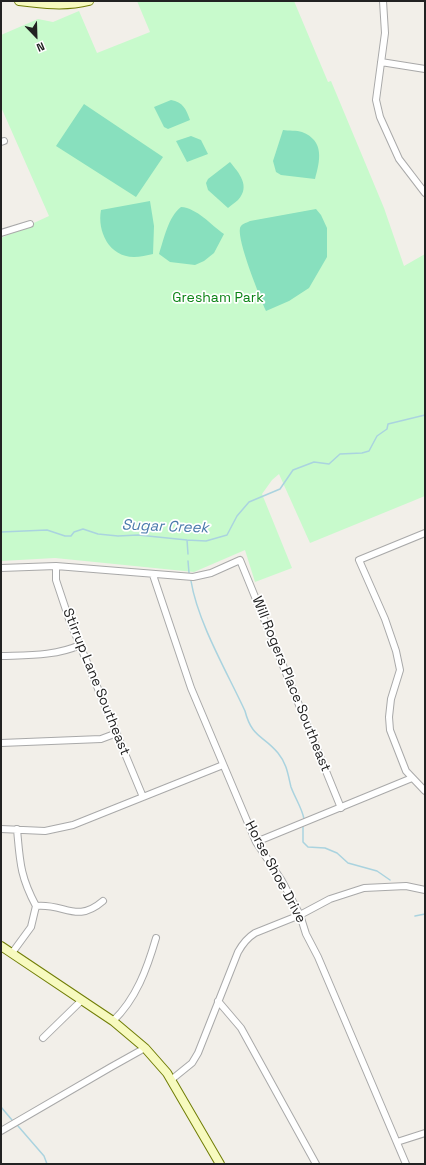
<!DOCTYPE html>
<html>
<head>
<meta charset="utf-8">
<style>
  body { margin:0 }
  #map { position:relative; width:426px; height:1165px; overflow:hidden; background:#f2efe9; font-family:"Space Grotesk",sans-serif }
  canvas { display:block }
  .frame { position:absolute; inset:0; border:2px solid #222; pointer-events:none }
  .north { position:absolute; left:16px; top:16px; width:40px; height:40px; -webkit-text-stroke:3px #fff; paint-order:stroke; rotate:157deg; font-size:11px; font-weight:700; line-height:16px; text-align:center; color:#222 }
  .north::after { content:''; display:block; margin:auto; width:14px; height:18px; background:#222; clip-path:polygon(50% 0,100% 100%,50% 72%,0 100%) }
</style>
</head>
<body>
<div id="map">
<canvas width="426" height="1165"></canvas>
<div class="frame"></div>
<div class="north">N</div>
</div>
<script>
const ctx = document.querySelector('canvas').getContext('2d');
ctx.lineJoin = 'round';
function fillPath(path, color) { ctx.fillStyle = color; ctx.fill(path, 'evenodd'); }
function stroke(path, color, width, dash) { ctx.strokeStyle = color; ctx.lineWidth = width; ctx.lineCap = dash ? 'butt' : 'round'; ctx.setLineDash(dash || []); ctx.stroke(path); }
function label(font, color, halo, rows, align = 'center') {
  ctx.font = font + ' "Space Grotesk",sans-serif'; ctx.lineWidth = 3.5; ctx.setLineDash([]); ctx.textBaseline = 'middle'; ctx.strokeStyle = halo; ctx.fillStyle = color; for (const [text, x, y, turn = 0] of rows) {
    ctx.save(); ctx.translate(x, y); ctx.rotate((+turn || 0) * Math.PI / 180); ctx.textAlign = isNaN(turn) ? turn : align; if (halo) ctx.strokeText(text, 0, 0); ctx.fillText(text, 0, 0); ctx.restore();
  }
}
fillPath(new Path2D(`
  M137 1H294L328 82 331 81 384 208 404 266 425 254V496L310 543 279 474 272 480 262 494 292 568 255 582 245 550 194 572 55 558 1 561V238L49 216 1 107V35L38 19 53 22 79 11 97 53 150 32Z`), '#c8facc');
fillPath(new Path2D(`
  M171 100C183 102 186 109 190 120L168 129 164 127 154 107Z
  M84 104 163 157 136 197 56 146Z
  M283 130C288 131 297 130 302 132 325 141 320 161 315 179L281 175 276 172 273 161Z
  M191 136 201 140 208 154 187 162 176 141Z
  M230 162C239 173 251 186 238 200 235 203 231 205 228 208L208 190 206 183 208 179Z
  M150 201 154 226 153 254C147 255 140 257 134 257 109 257 97 231 101 210Z
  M181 207C197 208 211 225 224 234L214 253 204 261 195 265 170 262 159 254C164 239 168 217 181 207Z
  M316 209 321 215 327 228V257L309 288 289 301 266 311C260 297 237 241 240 228 241 224 246 223 250 221Z`), '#88e0be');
stroke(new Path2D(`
  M1 532 47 530 65 536H71L74 532 83 529 98 534 118 536 138 535 187 540 206 541 227 535 237 516 249 502 280 489 293 470 314 462 329 464 340 454 362 453 369 451 377 436 387 429 388 424 425 415
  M187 540 188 554
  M188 561 189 573
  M191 581C198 623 227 672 245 711 252 738 263 735 278 753 287 764 288 775 291 787 295 798 302 808 304 819
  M303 827V842L308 847 325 848 337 853 348 863 377 871 390 880
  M415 916 425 914
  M1 1107 12 1120
  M18 1126 44 1156 47 1164`), '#aad3df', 1.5);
const street = new Path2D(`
  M383 1 385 33 376 100 380 117 399 159 425 193
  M381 62 425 69
  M1 142 4 141
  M1 233 30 224
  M425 533 359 560 385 619 396 651 400 670 391 699 389 717 390 730 406 771 425 791
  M56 566V580L69 619 143 797
  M1 568 56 566 193 577 211 573 240 560 341 808
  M153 575 191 688 256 842 282 881 300 915 306 934 318 957 406 1164
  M1 656C27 655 56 656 80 645
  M1 743 101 739 117 733
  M1 829 45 831 73 825 223 765
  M256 842 412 778
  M36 906C65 903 76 924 103 901
  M12 953 31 927 36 906C20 876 20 862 17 829
  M218 1001 241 1028 316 1164
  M113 1021C136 999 147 969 156 938
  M43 1038 82 1000
  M171 1080 192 1063 198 1053 238 952C243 943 247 938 255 933L300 915 330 899 364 888 406 886 425 890
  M1 1131 111 1067 145 1048
  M397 1142 425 1133`);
const secondary = new Path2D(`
  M19 1C42 4 66 7 89 1
  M1 946 113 1021 145 1048 167 1073 220 1164`);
stroke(street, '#a9a9a9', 8);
stroke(secondary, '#707d05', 10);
stroke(street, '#fff', 6);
stroke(secondary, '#f7fabf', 8);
label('14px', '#0c8416', '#fff', [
  ["Gresham Park",218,298]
]);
label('14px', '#222', '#fff', [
  ["Stirrup Lane Southeast",96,682,68],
  ["Will Rogers Place Southeast",291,684,68],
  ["Horse Shoe Drive",275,872,62]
]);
label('italic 15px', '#4a7aab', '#fff', [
  ["Sugar Creek",165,527,2]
]);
</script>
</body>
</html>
